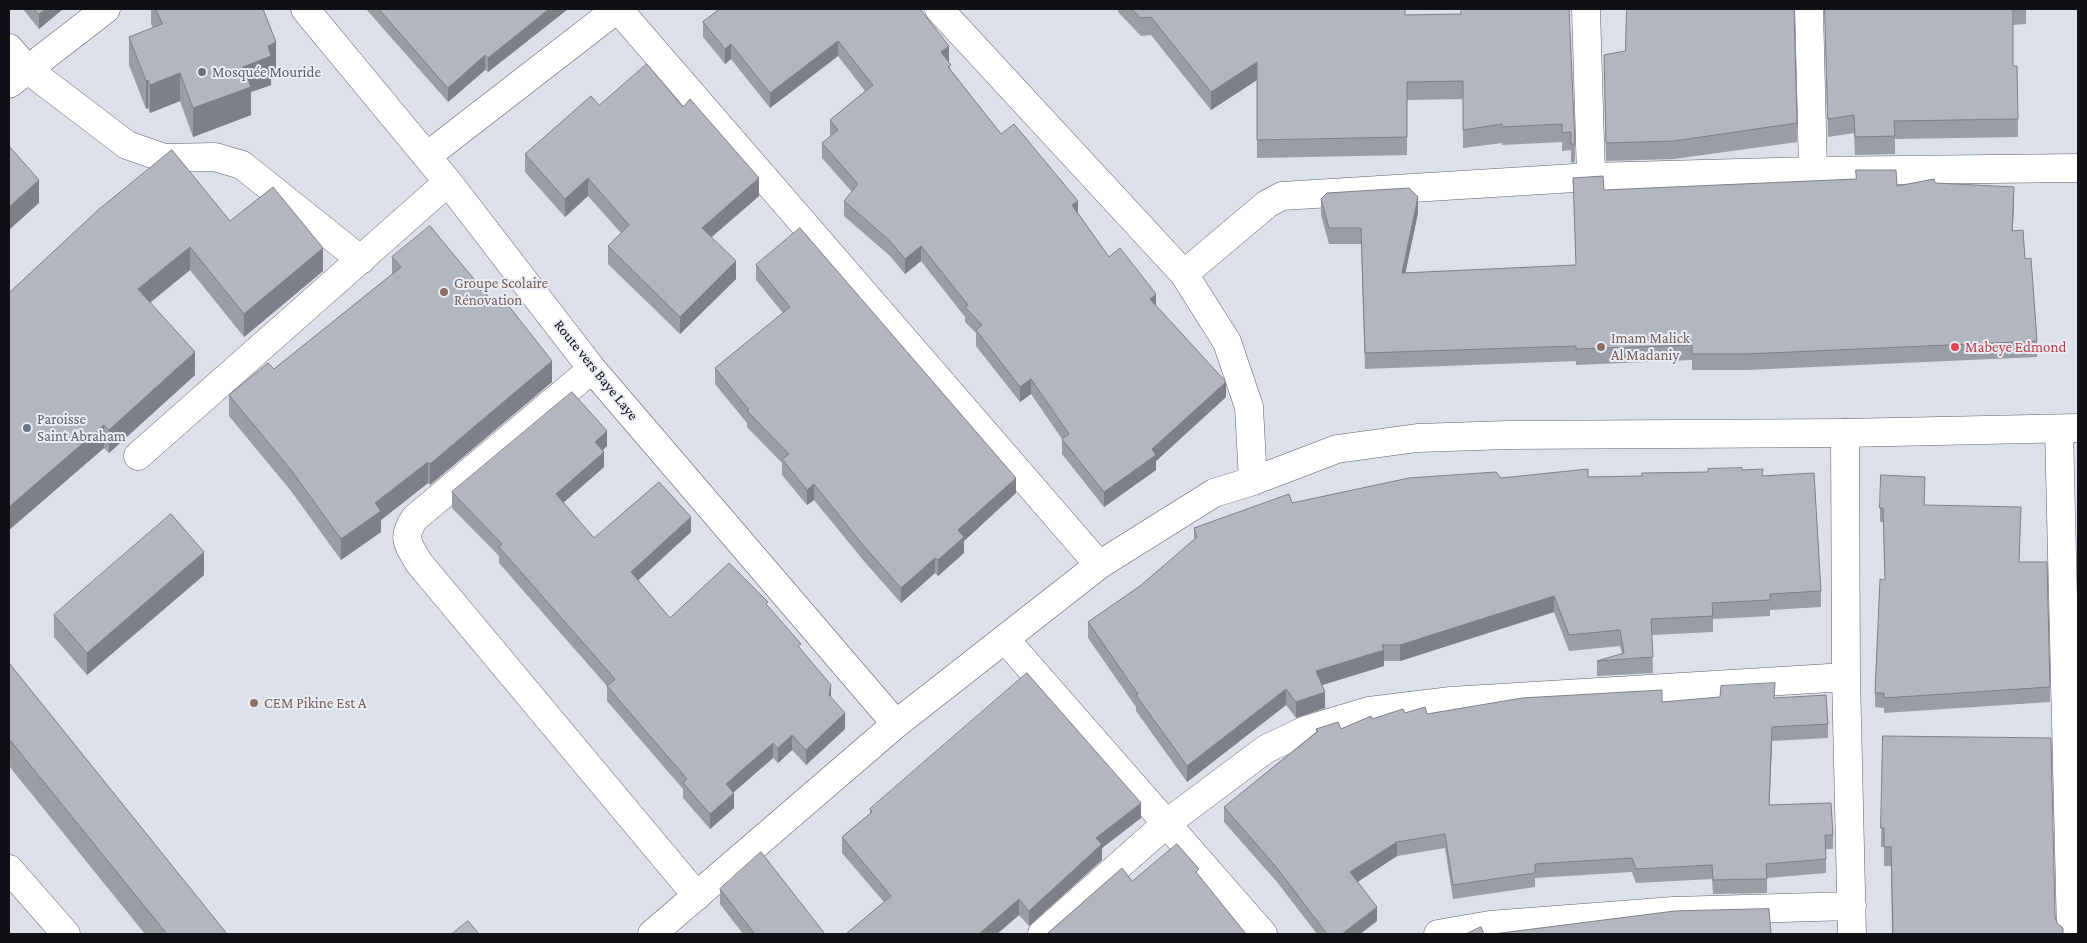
<!DOCTYPE html>
<html>
<head>
<meta charset="utf-8">
<style>
  body { margin:0 }
  #map { position:relative; width:2087px; height:943px; overflow:hidden; background:#dbe0e9; font-family:"Crimson Pro",serif }
  canvas { display:block }
  .frame { position:absolute; inset:0; border:10px solid #101114; pointer-events:none }
</style>
</head>
<body>
<div id="map">
<canvas width="2087" height="943"></canvas>
<div class="frame"></div>
</div>
<script>
const ctx = document.querySelector('canvas').getContext('2d');
ctx.lineJoin = 'round';
function stroke(path, color, width, dash) { ctx.strokeStyle = color; ctx.lineWidth = width; ctx.lineCap = dash ? 'butt' : 'round'; ctx.setLineDash(dash || []); ctx.stroke(path); }
function fillPath(path, color) { ctx.fillStyle = color; ctx.fill(path, 'evenodd'); }
function label(font, color, halo, rows, align = 'center') {
  ctx.font = font + ' "Crimson Pro",serif'; ctx.lineWidth = 4; ctx.setLineDash([]); ctx.textBaseline = 'middle'; ctx.strokeStyle = halo; ctx.fillStyle = color; for (const [text, x, y, turn = 0] of rows) {
    ctx.save(); ctx.translate(x, y); ctx.rotate((+turn || 0) * Math.PI / 180); ctx.textAlign = isNaN(turn) ? turn : align; if (halo) ctx.strokeText(text, 0, 0); ctx.fillText(text, 0, 0); ctx.restore();
  }
}
const minor = new Path2D(`
  M305 9 448 182 592 369 896 724
  M618 9 1099 565
  M939 9 1184 274 1227 342 1249 407 1253 481
  M1586 9 1591 177
  M1809 9 1813 171
  M9 48 27 69 127 145 164 158 215 157 242 165 361 260
  M9 84 106 9
  M427 156 617 9
  M1184 274 1267 204 1282 196 1591 177 1813 171 2078 168
  M592 369 415 518C401 538 408 544 419 563L697 896
  M2059 429 2071 934
  M1845 433 1846 677 1852 934
  M138 456 448 182
  M1005 639 1263 934
  M9 869 66 934
  M1042 934 1167 823 1266 749 1306 730 1369 711 1451 701 1846 677
  M1438 934 1490 925 1674 911 1852 906`);
const tertiary = new Path2D(`
  M652 934 896 724 1099 565 1214 493 1253 481 1337 449 1417 438 1508 435 1845 433 2078 428`);
stroke(minor, '#5c6068', 29);
stroke(tertiary, '#5c6068', 29);
stroke(minor, '#fff', 28);
stroke(tertiary, '#fff', 28);
fillPath(new Path2D(`
  M23 9H63L39 29Z
  M151 9H263L276 71 271 73V85L251 92V115L193 137 180 101 150 113 148 108 146 109 129 65V37L153 28 151 24Z
  M366 9H568L488 72 485 70 448 102Z
  M718 9H920L949 61 948 62 951 70 1001 134 1078 213 1109 257 1156 306 1226 397 1156 461V470L1104 507 1062 454V439L1031 394 1020 402 976 346V333L965 322V317L921 261 905 274 890 256 844 216V201L852 192 822 158V143L831 136 830 135V120L865 91 838 56 770 108 731 59 725 64 703 37V22L718 10Z
  M1118 9H1405V15L1461 14V9H1569L1575 144V162L1571 163V150L1562 151V142L1502 145V143L1463 148V99L1407 100V155L1257 158V80L1211 110 1151 35 1141 36 1118 12Z
  M1825 9H2026V24L2013 25V66H2017L2018 137 1895 139V154L1855 155 1854 133 1828 137Z
  M1625 51 1797 123V142L1674 159 1606 161 1604 55Z
  M599 105 759 196 712 237 736 279 680 334 608 264V246L621 233 588 196 565 217 525 172V154Z
  M1573 178 1604 190 1897 186 1935 183 2014 203 2012 231 2025 259 2037 341V357L1746 370H1692V360L1576 365V361L1365 369 1361 244H1329L1321 215V199L1418 213 1405 273 1576 265Z
  M230 221 323 271 244 337 190 270 150 303 195 375 109 453 104 448 9 530V293Z
  M392 257 552 382 430 485 428 483 381 520V532L341 560 291 491 229 416V395L274 369 392 274Z
  M756 265 1016 493 964 541V553L938 576 935 573 901 603 863 560 814 500 807 505 782 475V463L747 427V423L715 384V368L783 313 756 280Z
  M607 446 603 450 604 467 563 503 594 538 691 532 638 580 670 618 768 606 801 649 831 698 845 729 806 765 792 750 778 763 773 758 733 792 734 808 710 829 683 798V789L607 701V686L499 563V556L452 508V492Z
  M1742 470 1763 476 1821 591V607L1770 610V616L1713 619V632L1652 635 1653 673 1597 676V661L1622 654 1620 646 1569 651 1554 612 1400 661H1384V666L1322 685 1325 708 1296 718 1286 705 1187 782 1136 711V707L1088 638V622L1140 586 1194 540V528L1292 503 1501 478 1642 476Z
  M1925 491 1924 505 2020 562 2050 687V702L1884 713V708L1875 707V693L1885 580 1883 522H1880V508Z
  M204 575 87 675 54 637V615Z
  M9 663 227 934H145L9 766Z
  M1775 698 1828 724V738L1772 741 1769 805 1833 835V849H1826V873L1767 878V893L1713 894 1712 879 1636 883 1632 872 1535 878V887L1453 899 1445 848 1397 856 1357 882 1377 921 1360 934H1317L1277 882 1224 822V807L1316 732V729H1341L1372 719 1405 713 1427 714 1662 702Z
  M1883 736 2055 916 2057 923 2063 934H1892L1891 866H1884V847H1881Z
  M870 809 1141 818 1102 848V860L1029 926 1019 915 997 934H846L884 902 842 853V837L870 814Z
  M720 889 825 934H743L720 904Z`), '#999da4');
fillPath(new Path2D(`
  M46 9H63L39 29V14Z
  M549 9H568L488 72V58Z
  M838 41V56L770 108V93Z
  M276 42V71L271 73V85L251 92V115L193 137V108L268 46Z
  M731 44V59L725 64V49Z
  M949 46V61L941 67V52Z
  M485 55V70L448 102V88Z
  M1257 62V80L1211 110V92Z
  M180 73V101L150 113V85Z
  M148 80V108L146 109V81Z
  M588 178V196L565 217V199Z
  M759 178V196L702 245V228Z
  M39 180V203L9 230V207Z
  M2014 187V203L2012 247V231Z
  M1418 197V213L1402 289V273Z
  M1078 201V216L1072 205Z
  M921 246V261L905 274V259Z
  M190 247V270L138 312V289Z
  M323 248V271L244 337V314Z
  M736 261V279L680 334V317Z
  M1156 294V309L1150 299Z
  M195 352V375L109 453V430Z
  M552 361V382L430 485V464Z
  M1031 379V394L1020 402V387Z
  M1226 382V397L1156 461V470L1104 507V492Z
  M104 425V448L9 530V507Z
  M607 431V446L595 457V442Z
  M604 452V467L556 509V494Z
  M428 462V483L381 520V532L341 560V539L375 503Z
  M1016 478V493L964 541V553L938 576V560L958 530Z
  M814 484V500L807 505V490Z
  M691 517V532L631 587V572Z
  M204 552V575L87 675V653Z
  M935 558V573L901 603V588Z
  M1554 596V612L1400 661V645Z
  M1384 650V666L1316 687V671Z
  M831 685V700L829 695Z
  M1286 689V705L1187 782V766Z
  M1325 692V708L1296 718V702Z
  M845 713V729L806 765V750Z
  M1772 727V741L1769 819V805Z
  M792 735V750L778 763V748Z
  M773 743V758L726 799V784Z
  M734 793V808L710 829V814Z
  M1141 803V818L1102 848V860L1029 926V911L1096 838Z
  M1397 842V856L1350 887V872Z
  M1019 899V915L997 934H979Z
  M1377 907V921L1360 934H1342Z`), '#7d8086');
const building = new Path2D(`
  M34 9H46L39 14Z
  M156 9H263L276 42 268 46 271 56 243 67 251 87 193 108 180 73 150 85 148 80 146 81 129 37 162 24Z
  M379 9H549L488 58 485 55 448 88Z
  M720 9H920L949 46 941 52 951 65 948 67 1001 134 1014 124 1078 201 1072 205 1109 257 1120 248 1156 294 1150 299 1226 382 1152 449 1156 455 1104 492 1062 439 1069 434 1031 379 1020 387 976 330 982 325 965 307 968 305 921 246 905 259 890 241 844 201 858 184 822 143 838 130 830 120 873 85 838 41 770 93 731 44 725 49 703 22Z
  M1132 9H1405V15L1461 14V9H1569L1575 144H1571V132L1562 133V124L1502 127V124L1463 130V81L1407 82V137L1257 140V62L1211 92 1151 17 1141 18Z
  M1627 9H1794L1797 123 1674 141 1606 143 1604 55 1625 51Z
  M1825 9H2013V66H2017L2018 119 1894 121 1895 136 1855 137 1854 115 1828 119Z
  M647 64 683 107 690 99 759 178 702 228 736 261 680 317 608 246 629 225 588 178 565 199 525 154 591 96 599 105Z
  M9 146 39 180 9 207Z
  M172 150 230 221 273 187 323 248 244 314 190 247 138 289 195 352 109 430 104 425 9 507V293L97 211Z
  M1856 170H1896L1897 186 1934 179 1935 183 2014 187 2012 231 2023 230 2025 259 2031 258 2037 341 1746 354H1692V345L1576 349V346L1365 353 1361 228H1329L1321 199 1327 193 1409 188 1418 197 1402 273 1576 265 1573 178 1603 176 1604 190 1856 179Z
  M430 226 492 301 500 295 552 361 430 464 428 462 375 503 381 511 341 539 291 470 229 395 268 363 274 369 401 267 392 257Z
  M800 228 1016 478 958 530 964 537 938 560 935 558 901 588 863 545 814 484 807 490 782 459 789 454 747 411 749 410 715 368 790 307 756 265Z
  M572 392 607 431 595 442 604 452 556 494 594 538 659 482 691 517 631 572 670 618 729 563 768 602 766 604 801 644 798 646 831 685 829 695 845 713 806 750 792 735 778 748 773 743 726 784 734 793 710 814 683 783 687 779 607 686 615 679 499 547 502 544 452 492Z
  M1742 468V470L1763 469 1762 476 1814 473 1821 591 1770 594V600L1712 603 1713 616 1651 619 1653 657 1597 661 1624 653 1620 630 1569 635 1554 596 1400 645H1382L1384 650 1316 671 1325 692 1296 702 1286 689 1187 766 1136 695 1138 694 1088 622 1140 586 1197 537 1194 528 1289 494 1292 503 1409 478 1496 472 1501 478 1588 469V477L1642 476V473L1708 472V469Z
  M1881 475 1925 477 1924 505 2021 507 2019 562H2047L2050 687 1884 698V693H1875L1880 579 1885 580 1883 508H1880Z
  M171 514 204 552 87 653 54 615Z
  M9 663 227 934H167L9 739Z
  M1027 673 1141 803 1096 838 1102 844 1029 911 1019 899 979 934H846L891 896 842 837 872 812 870 809Z
  M1775 683 1774 698 1826 695 1828 724 1772 727 1769 805 1831 803 1833 835H1825L1826 859 1766 864 1767 879 1713 880 1712 865 1636 869 1632 858 1535 864V873L1453 885 1445 834 1397 842 1350 872 1377 907 1342 934H1327L1277 868 1224 807 1318 731 1316 729 1338 722 1341 729 1371 716 1372 719 1403 709 1405 713 1425 707 1427 714 1522 698 1662 690V702L1720 697 1721 686Z
  M1883 736 2051 738 2055 916 2057 923 2063 928V934H1893L1891 847H1884V828H1881Z
  M1177 844 1199 869 1196 872 1246 934H1049L1048 933 1122 868 1132 881Z
  M761 852 825 934H755L720 889Z
  M1769 909 1771 934H1493L1675 911Z
  M468 921 479 934H452Z
  M1481 927 1484 934H1466L1478 928Z`);
fillPath(building, '#b2b7bf');
stroke(building, '#7d8086', 1);
for (const [x, y, r, color] of [
  [202,72,5,"#6b7280"],
  [444,292,5,"#8d6e63"],
  [1601,347,5,"#8d6e63"],
  [1955,347,5,"#e0444e"],
  [27,428,5,"#6b7280"],
  [254,703,5,"#8d6e63"]
]) { const dot = new Path2D(); dot.arc(x, y, r, 0, 2 * Math.PI); ctx.fillStyle = color; ctx.fill(dot); stroke(dot, '#e8edf6', 2); }
label('15px', '#5b616d', '#e8edf6', [
  ["Mosquée Mouride",212,72],
  ["Paroisse",37,419],
  ["Saint Abraham",37,436]
], 'left');
label('15px', '#785e54', '#e8edf6', [
  ["Groupe Scolaire",454,283],
  ["Rénovation",454,300],
  ["Imam Malick",1611,338],
  ["Al Madaniy",1611,355],
  ["CEM Pikine Est A",264,703]
], 'left');
label('15px', '#be3a42', '#e8edf6', [
  ["Mabeye Edmond",1965,347]
], 'left');
label('15px', '#101114', '#e8edf6', [
  ["Route vers Baye Laye",596,370,51]
]);
</script>
</body>
</html>
